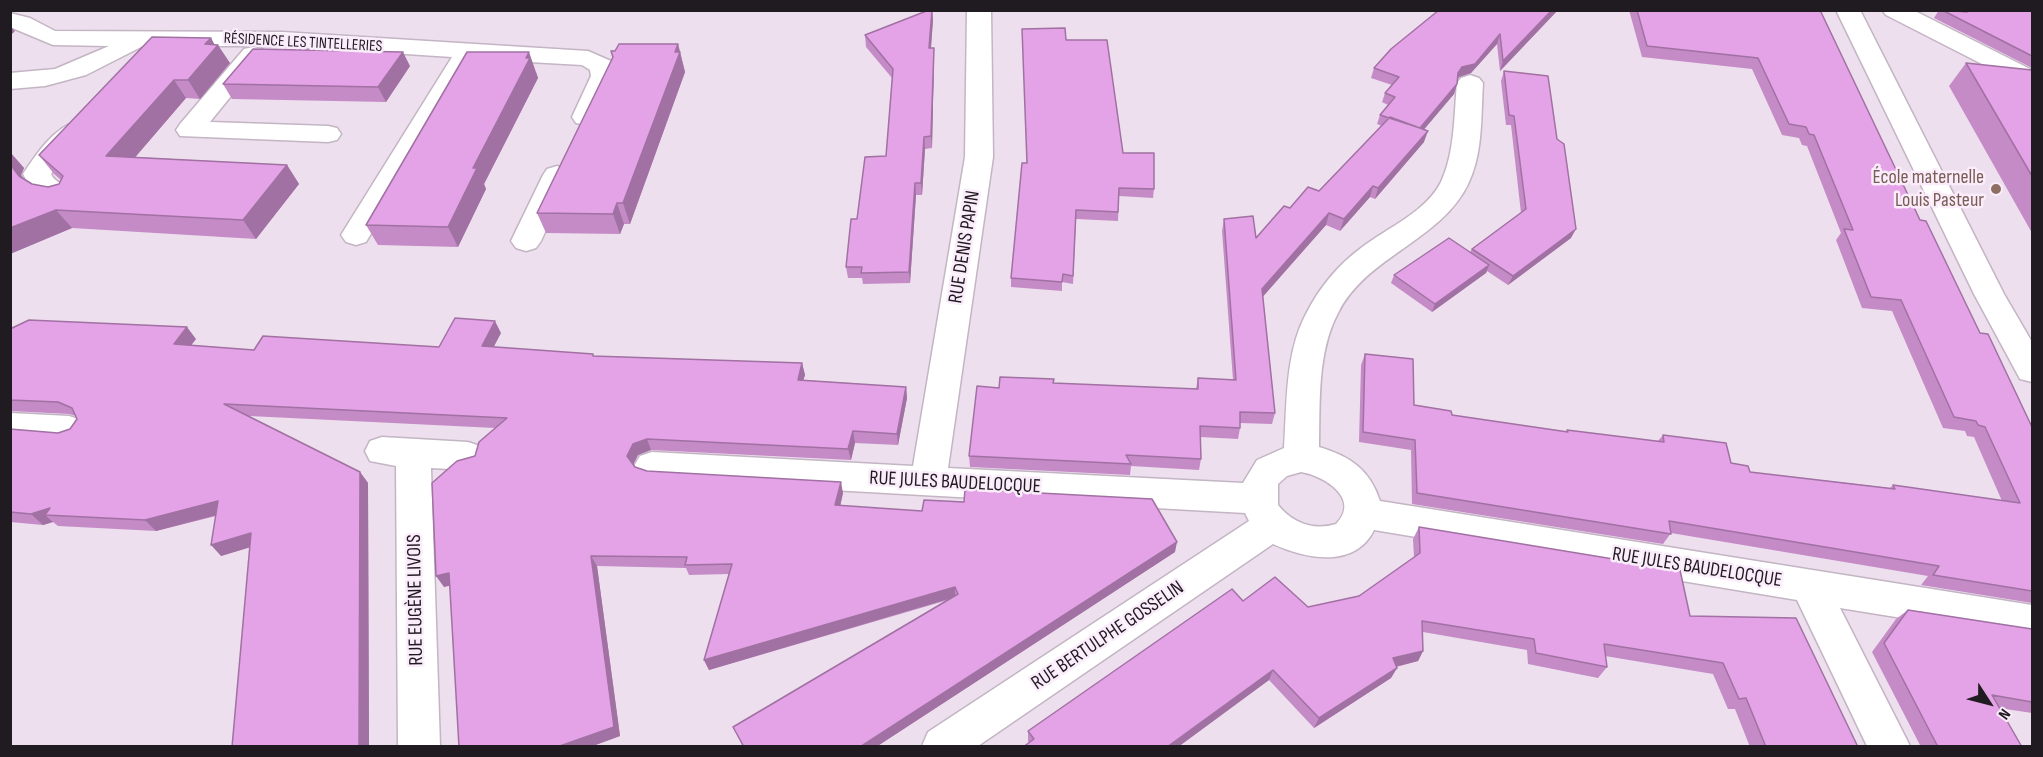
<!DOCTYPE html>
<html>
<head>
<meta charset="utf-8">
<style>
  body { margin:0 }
  #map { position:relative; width:2043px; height:757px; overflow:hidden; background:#eedfee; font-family:"Sofia Sans Condensed",sans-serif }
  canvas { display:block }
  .frame { position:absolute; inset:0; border:12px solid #201b20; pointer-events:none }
  .north { position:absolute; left:1959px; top:673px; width:60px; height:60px; -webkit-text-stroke:4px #fbecfb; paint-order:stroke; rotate:126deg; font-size:16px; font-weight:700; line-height:24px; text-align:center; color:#201b20 }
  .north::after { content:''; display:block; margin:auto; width:21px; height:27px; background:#201b20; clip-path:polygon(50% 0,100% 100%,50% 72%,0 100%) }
</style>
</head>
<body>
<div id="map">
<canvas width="2043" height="757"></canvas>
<div class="frame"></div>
<div class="north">N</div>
</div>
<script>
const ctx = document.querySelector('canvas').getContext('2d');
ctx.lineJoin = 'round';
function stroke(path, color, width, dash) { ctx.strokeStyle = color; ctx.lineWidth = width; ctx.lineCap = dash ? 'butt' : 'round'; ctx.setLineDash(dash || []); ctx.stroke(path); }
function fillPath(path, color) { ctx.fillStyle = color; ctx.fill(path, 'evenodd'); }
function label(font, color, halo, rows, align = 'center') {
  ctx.font = font + ' "Sofia Sans Condensed",sans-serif'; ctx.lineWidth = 5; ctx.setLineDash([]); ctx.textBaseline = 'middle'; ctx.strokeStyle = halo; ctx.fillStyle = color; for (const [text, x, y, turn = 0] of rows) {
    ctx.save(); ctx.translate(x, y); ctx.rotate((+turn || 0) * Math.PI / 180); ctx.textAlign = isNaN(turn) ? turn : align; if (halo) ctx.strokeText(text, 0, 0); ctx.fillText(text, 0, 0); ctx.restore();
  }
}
const minor = new Path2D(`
  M967 10H991L993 157 948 468 1243 483 1257 460 1284 448C1287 404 1285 353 1306 314 1319 288 1338 265 1361 248 1387 228 1426 212 1441 182 1455 152 1454 115 1457 83L1461 78 1470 75 1479 78 1483 83C1481 115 1483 152 1469 182 1442 241 1367 255 1338 313 1317 352 1320 404 1319 447 1350 456 1370 470 1380 501L2032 605V639L1840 608 1910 746H1867L1797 600 1374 530C1355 569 1305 559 1273 544L978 746H922L928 732 1249 521 1245 513 652 480 640 476 634 466 640 456 652 452 913 466 965 157ZM1301 472C1325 476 1361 499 1336 524 1314 531 1292 523 1278 505V484L1287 476Z
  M1836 10H1860L2004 294 2032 342V382L2020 379 1974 294Z
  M1882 10H1913L2032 70V88L2023 85 1886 15Z
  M10 13 30 18 55 31 282 32 588 51 611 61 617 76 598 117 594 123 585 125 576 123 572 117 591 76 590 70 582 65 476 59 366 242 356 245 346 242 341 235 452 57 282 46H143L86 75 45 86 10 89V73L55 69 109 46 53 45 10 27Z
  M253 47 262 49 265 54 210 122 328 126 337 128 341 134 337 140 328 142 180 136 176 130 180 124 244 49Z
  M76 122 85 124 89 130 51 174C56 185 70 185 76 195L72 202C48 208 33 194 23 174 35 156 54 127 76 122Z
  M557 166 567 169 571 175 541 241 536 248 526 251 516 248 511 241 543 175 547 169Z
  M10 413 69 416 81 420 86 429 81 438 69 442 10 439Z
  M382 437 468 442 480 446 485 456 480 466 468 470 431 468 440 746H398L396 466 370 461 365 451 370 441Z`);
stroke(minor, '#c3b5c3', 3);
fillPath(minor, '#fff');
fillPath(new Path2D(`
  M932 10 933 20 931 48H934V59L932 148 925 149 922 195H916L910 283 863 284 862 278H848L846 267 857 219 886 156 892 78 866 47 865 35Z
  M1439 10H1558L1500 71 1497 44 1471 73 1459 77 1458 79 1457 84 1454 94 1424 129V142L1375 199 1370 197 1340 231 1326 225 1263 296 1275 413 1272 424 1240 423V428L1238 439 1200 437 1201 459 1199 470 1131 466 1130 475 970 467 969 456 999 388 1053 383 1196 389 1198 378 1233 380 1222 231 1224 219 1256 238 1290 208 1319 191 1382 126 1377 124 1380 115 1388 105 1382 102 1385 93 1392 85 1371 78 1374 68Z
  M1629 10H1820L1920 220 1980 333 2032 427V603L1921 585 1928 576 1671 533 1663 544 1412 504 1411 450 1359 442 1361 365 1365 354 1414 405 1452 415 1566 432 1567 430 1658 441 1663 435 1731 463 1750 472 1890 488 1893 485 2002 501 1974 437 1967 436 1965 431 1943 428 1892 311 1862 308 1836 240 1841 233 1807 146 1802 145 1799 138 1782 135 1752 69 1642 57Z
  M1939 10H2032V68L1934 18Z
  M211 38 214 45 230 63 200 99 186 98 135 157 287 165 299 184 256 239 72 228 10 254V152L24 168 21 175 24 179 32 184 48 187 59 184 61 180 54 174 39 155Z
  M1066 40 1123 153 1154 189 1153 198 1119 196 1118 221 1076 219 1073 284 1062 282V291L1011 287V278L1027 163Z
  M678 44 685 72 630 224H624L620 234 546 233 537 213 613 57Z
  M1966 63 2032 70V233L1949 86Z
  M410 66 386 102 232 99 223 84Z
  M1504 71 1571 238 1508 285 1487 271 1486 273 1432 312 1391 283 1394 275 1470 252 1472 249 1521 213 1511 125H1506L1501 81Z
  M536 72 538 78 484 184 486 189 458 247 378 245 366 225Z
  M10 329 196 339 191 345 254 350 439 347 501 333 493 347 594 356 802 363 805 375 803 380 906 387 907 398 898 445 855 443 851 460 651 450 638 455 633 465 635 467 647 471 843 493 840 506 1175 552 876 747H743L733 727 948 600 709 670 704 660 729 574 689 575 686 568 597 566 620 736 590 747H459L450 585 444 587 475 456 495 428 249 416 360 472 368 483 369 747H232L250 547 221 556 216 516 156 531 58 526 53 522 43 525 10 522V429L58 433 70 429 77 419 76 416 69 414 10 411Z
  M1419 527 1690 616 1858 747H1750L1735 709H1728L1713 674 1605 656 1607 667 1598 678 1528 664 1527 650 1423 632V651L1418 661 1396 667 1397 668 1391 678 1314 728 1269 680 1178 747H1023L1029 743 1028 741V731L1243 601 1308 607 1359 596 1414 557 1413 539Z
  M1908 610 2032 629V713L1999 708 2022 747H1921L1872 652 1896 619Z`), '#c48bc7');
fillPath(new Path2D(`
  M932 10 933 20 930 59 929 48Z
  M1552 10H1558L1500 71 1503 61Z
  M10 26 15 31 10 36Z
  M1500 34 1497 44 1471 73 1459 77 1455 83 1458 73 1462 67Z
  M211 38 216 47 218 45 230 63 200 99 188 80 205 44Z
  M678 44 685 72 630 224 623 203Z
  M934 48V59L932 148 931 136Z
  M403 52 410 66 386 102 378 87Z
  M529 52 538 78 484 184 486 189 458 247 448 227 473 168Z
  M174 80 186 98 120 175 106 156Z
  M1457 84 1454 94 1416 139 1419 129Z
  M1428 131 1424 142 1375 199 1378 188Z
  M924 137 925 149 922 195 921 183Z
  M10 152 24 168 21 175 35 195 19 176 10 164Z
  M287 165 299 184 256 239 243 220Z
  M915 183 916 195 910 283 909 272Z
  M1373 186 1370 197 1340 231 1344 219Z
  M617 203 624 224 620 234 613 214Z
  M56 210 72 228 10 254V228Z
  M1329 213 1326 225 1260 300 1262 289Z
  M1576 229 1571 238 1508 285 1513 276Z
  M1489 265 1486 273 1432 312 1435 304Z
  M495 321 501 333 488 358 482 346Z
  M187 327 196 339 183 356 174 344Z
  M802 363 805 375 800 391 798 380Z
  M906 387 907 398 898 445 897 434Z
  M853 431 855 443 851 460 848 449Z
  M647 439 651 450 638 455 632 467 627 456 633 444Z
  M360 472 368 483 369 747H359Z
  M841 482 843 493 838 516 835 505Z
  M218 501 228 512 156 531 145 520Z
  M50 508 45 515 53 522 43 525 31 514Z
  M251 533 261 544 221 556 211 545Z
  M1177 542 1175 552 876 747H860Z
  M591 556 597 566 620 736 590 747H557Z
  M449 573 457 584 444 587 436 576Z
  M955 587V597L709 670 704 660Z
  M1423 651 1418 661 1387 669 1393 658Z
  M1397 668 1391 678 1314 728 1319 718Z
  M1273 670 1269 680 1178 747H1167Z`), '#a071a2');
const building = new Path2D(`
  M929 10H932L929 48H934L931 136 924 137 921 183H915L909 272 861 273 862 267H846L851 219H857L865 157 886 156 893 69 865 35Z
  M1439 10H1552L1503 61 1500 34 1475 64 1462 67 1458 73 1457 84 1420 128 1380 115 1395 97 1385 93 1399 77 1374 68 1391 49Z
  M1637 10H1820L1920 220 1926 221 1980 333 1988 334 2032 427V591L1933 575 1939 566 1669 521 1671 534 1417 493 1415 440 1363 432 1365 354 1413 359 1414 405 1451 411 1452 415 1568 432 1567 430 1664 442 1663 435 1726 443 1731 463 1748 466 1750 472 1895 489 1893 485 2020 503 1985 427 1978 425 1976 421 1954 417 1901 300 1871 297 1844 229 1853 230 1814 135 1809 134 1806 127 1789 124 1758 58 1647 46Z
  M1942 10 1967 12 1964 10H2032V56Z
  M1065 28 1066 40H1107L1123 153H1154V189L1119 188 1118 212 1076 210 1073 276 1063 274 1062 282 1011 278 1022 163H1027L1022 29Z
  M152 37 211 38 205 44 218 45 188 80H174L106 156 287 165 243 220 56 210 10 228V164L19 176 32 184 48 187 59 184 63 176 39 155Z
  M619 44H678L675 52H680L623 203H617L613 214 537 213 613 57 611 51H615Z
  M253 49 403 52 378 87 223 84Z
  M467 52H529L526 58H530L473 168H477L448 227 366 225Z
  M1966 63 2032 70V176Z
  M1504 71 1548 76 1557 139 1564 144 1576 229 1513 276 1472 249 1526 209 1514 116 1509 115Z
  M1390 117 1428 131 1378 188 1373 186 1344 219 1329 213 1262 289 1275 413 1240 412V428L1200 426 1201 459 1126 455 1131 464 969 456 977 386 999 388 1000 377 1054 379 1053 383 1198 389V378L1236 380 1224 219 1253 216 1256 238 1284 206 1290 208 1308 187 1319 191Z
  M1449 238 1489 265 1435 304 1394 275Z
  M455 318 495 321 482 346 593 354V356L802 363 798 380 906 387 897 434 853 431 848 449 647 439 633 444 627 456 635 467 647 471 841 482 835 505 922 511 924 500 964 502 965 489 1152 499 1177 542 860 747H744L733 727 958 594 955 587 704 660 732 564 685 565 687 557 591 556 614 727 557 747H459L449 573 436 576 432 483 457 461 475 456 479 442 507 418 224 404 360 472 359 747H232L251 533 211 545 218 501 145 520 45 515 50 508 31 514 10 512V429L58 433 70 429 77 419 72 408 58 402 10 400V329L29 320 187 327 174 344 254 350 263 336 439 347Z
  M1419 527 1680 570 1690 616 1796 618 1858 747H1766L1746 698 1739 699 1723 663 1604 644 1607 667 1536 653 1534 639 1422 621 1423 651 1393 658 1397 668 1319 718 1273 670 1167 747H1023L1034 739 1028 731 1232 589 1243 601 1275 577 1308 607 1359 596 1420 553Z
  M1908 610 2032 629V702L1992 695 2022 747H1938L1884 643Z`);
fillPath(building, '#e4a2e7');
stroke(building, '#a071a2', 1.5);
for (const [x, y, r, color] of [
  [1996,189,6,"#8d6e63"]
]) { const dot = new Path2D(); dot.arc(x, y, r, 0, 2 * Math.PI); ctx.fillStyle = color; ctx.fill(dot); stroke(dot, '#fbecfb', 2); }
label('16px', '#201b20', '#fbecfb', [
  ["RÉSIDENCE LES TINTELLERIES",303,43,3]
]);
label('20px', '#785e54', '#fbecfb', [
  ["École maternelle",1984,178],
  ["Louis Pasteur",1984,201]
], 'right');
label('20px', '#201b20', '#fbecfb', [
  ["RUE DENIS PAPIN",965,247,-81],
  ["RUE JULES BAUDELOCQUE",955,483,3],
  ["RUE JULES BAUDELOCQUE",1697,568,9],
  ["RUE EUGÈNE LIVOIS",416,600,-91],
  ["RUE BERTULPHE GOSSELIN",1108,636,-34]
]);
</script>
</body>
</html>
